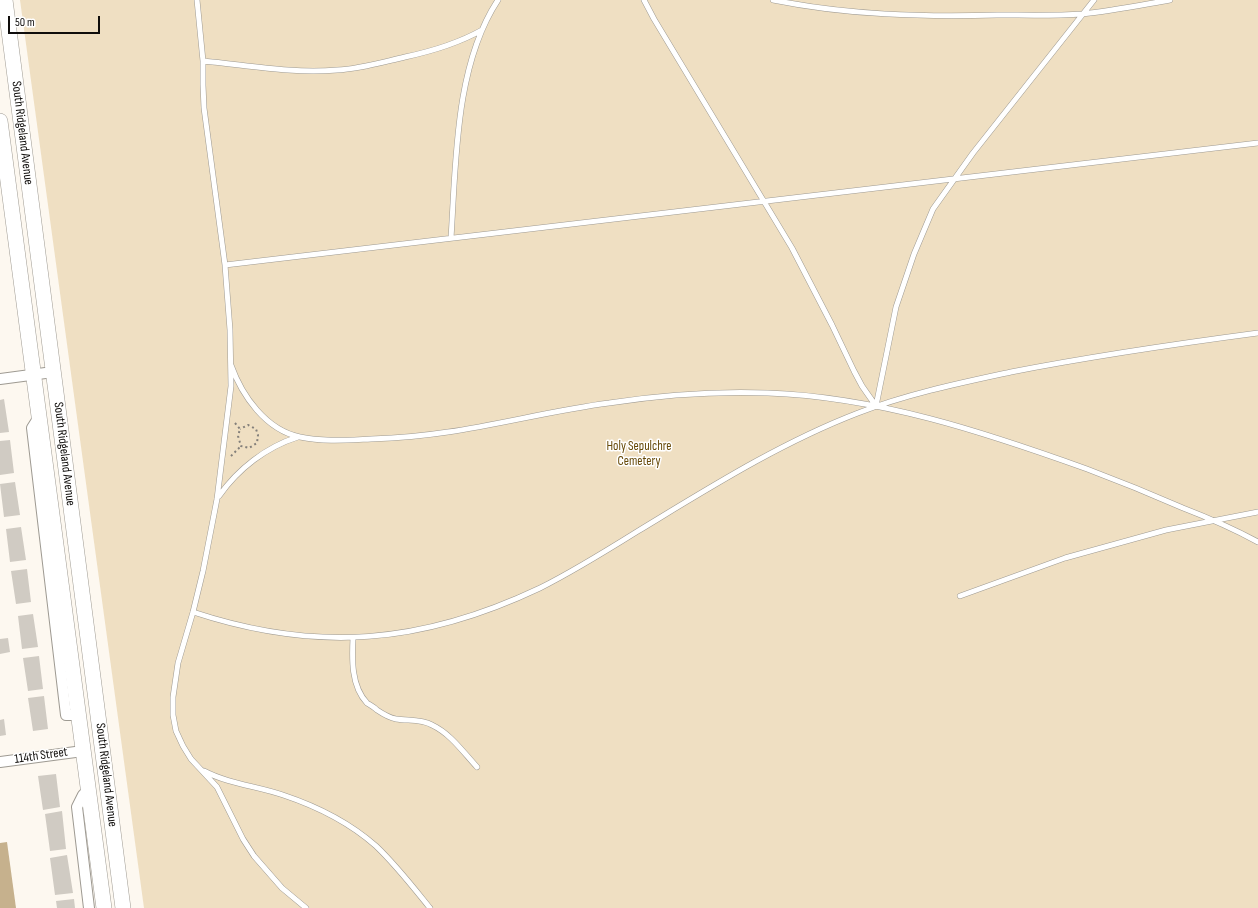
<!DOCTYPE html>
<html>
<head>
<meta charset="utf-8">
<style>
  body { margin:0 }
  #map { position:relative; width:1258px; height:908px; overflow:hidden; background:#fdf8f0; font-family:"Sofia Sans Condensed",sans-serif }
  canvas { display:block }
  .scale { position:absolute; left:8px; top:16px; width:92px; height:18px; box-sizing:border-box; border:2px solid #0f0d0b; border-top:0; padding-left:5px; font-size:12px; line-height:14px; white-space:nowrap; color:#0f0d0b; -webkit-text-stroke:3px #fff; paint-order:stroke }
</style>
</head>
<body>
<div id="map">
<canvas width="1258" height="908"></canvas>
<div class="scale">50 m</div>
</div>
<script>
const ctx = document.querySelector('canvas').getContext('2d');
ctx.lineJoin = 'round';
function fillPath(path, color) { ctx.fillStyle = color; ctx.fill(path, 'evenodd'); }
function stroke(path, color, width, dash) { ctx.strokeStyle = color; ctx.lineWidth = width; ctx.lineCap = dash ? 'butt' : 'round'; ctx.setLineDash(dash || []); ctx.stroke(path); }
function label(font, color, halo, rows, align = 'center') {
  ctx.font = font + ' "Sofia Sans Condensed",sans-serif'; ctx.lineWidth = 3; ctx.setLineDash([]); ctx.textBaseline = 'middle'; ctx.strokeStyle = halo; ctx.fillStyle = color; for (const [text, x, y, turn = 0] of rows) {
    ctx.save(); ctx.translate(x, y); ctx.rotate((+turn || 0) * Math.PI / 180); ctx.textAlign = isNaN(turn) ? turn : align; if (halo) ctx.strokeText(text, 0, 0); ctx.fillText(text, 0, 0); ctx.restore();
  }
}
fillPath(new Path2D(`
  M20 0H1258V908H144Z`), '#efdfc2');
fillPath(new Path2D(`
  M7 842 16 908H0V843Z`), '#c6b18d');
fillPath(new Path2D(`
  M4 399 9 432 0 433V400Z
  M10 440 14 473 0 475V441Z
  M15 482 20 515 4 517 0 484Z
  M21 527 26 560 10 562 6 529Z
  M27 569 31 602 16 604 11 571Z
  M33 614 38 647 22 649 18 616Z
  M8 638 10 652 0 654V639Z
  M39 656 43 689 28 691 23 658Z
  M44 696 48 729 33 731 28 698Z
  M4 719 6 735 0 736V720Z
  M56 774 60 807 43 810 38 776Z
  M62 811 66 849 50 851 45 814Z
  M67 855 73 893 55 895 50 858Z
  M74 899 75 908H57L56 901Z`), '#d0cbc3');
const service = new Path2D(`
  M197 0 203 61V85L204 108 225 265 230 330 231 386 217 499 203 571 193 612 178 663 173 697V715L176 731 183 746 191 759 217 787 243 839 254 856 282 888 306 908
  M644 0 654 19 792 248 832 325 854 371 862 386 876 406 896 307 914 254 933 209 973 153 1094 0
  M773 0C847 15 922 17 997 15 1025 15 1054 16 1082 14 1111 11 1141 5 1170 0
  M203 61C247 65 292 74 337 70 360 69 383 62 405 57 433 51 457 44 482 30
  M451 238C456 162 455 65 498 0
  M225 265 1258 143
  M231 365C242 396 266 430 300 437 323 442 348 440 371 439 397 438 422 436 448 432 502 424 555 410 609 403 661 395 715 391 768 393 878 397 984 432 1087 469 1119 481 1151 494 1183 508 1209 518 1234 529 1258 542
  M219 496C238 469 266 447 298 437
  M960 596 1065 558 1166 530 1258 512
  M193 612C317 653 422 644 540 588 574 571 606 551 638 531 709 488 780 443 858 413 907 394 960 383 1011 372 1093 356 1175 344 1258 333
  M353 638C352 659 351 686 367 703 370 705 374 707 377 710 383 714 390 718 396 719 408 721 421 719 432 725 451 734 463 752 477 767
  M204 771C229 784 257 786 283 795 316 806 350 823 376 846 396 865 413 887 430 908`);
const minor = new Path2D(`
  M0 379 53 372
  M39 417 32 428 66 715H78
  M0 762 83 751
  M88 790 83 795 77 807 89 908`);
const secondary = new Path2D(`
  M5 0 123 908
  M0 121 104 908`);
stroke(service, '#9e9a92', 6);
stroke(minor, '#9e9a92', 12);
stroke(secondary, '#9e9a92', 16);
stroke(new Path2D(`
  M235 423 240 429 238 436 241 446 249 448 257 443 258 435 256 429 248 425 240 429
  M231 456 241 446`), '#837f7a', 2, [2, 3]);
stroke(service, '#fff', 5);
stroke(minor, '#fff', 10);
stroke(secondary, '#fff', 15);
label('13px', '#0f0d0b', '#fff', [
  ["South Ridgeland Avenue",22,133,83],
  ["South Ridgeland Avenue",64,454,83],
  ["114th Street",41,756,-8],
  ["South Ridgeland Avenue",106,775,83]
]);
label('13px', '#664908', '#fff', [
  ["Holy Sepulchre",639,447],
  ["Cemetery",639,462]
]);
</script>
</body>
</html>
